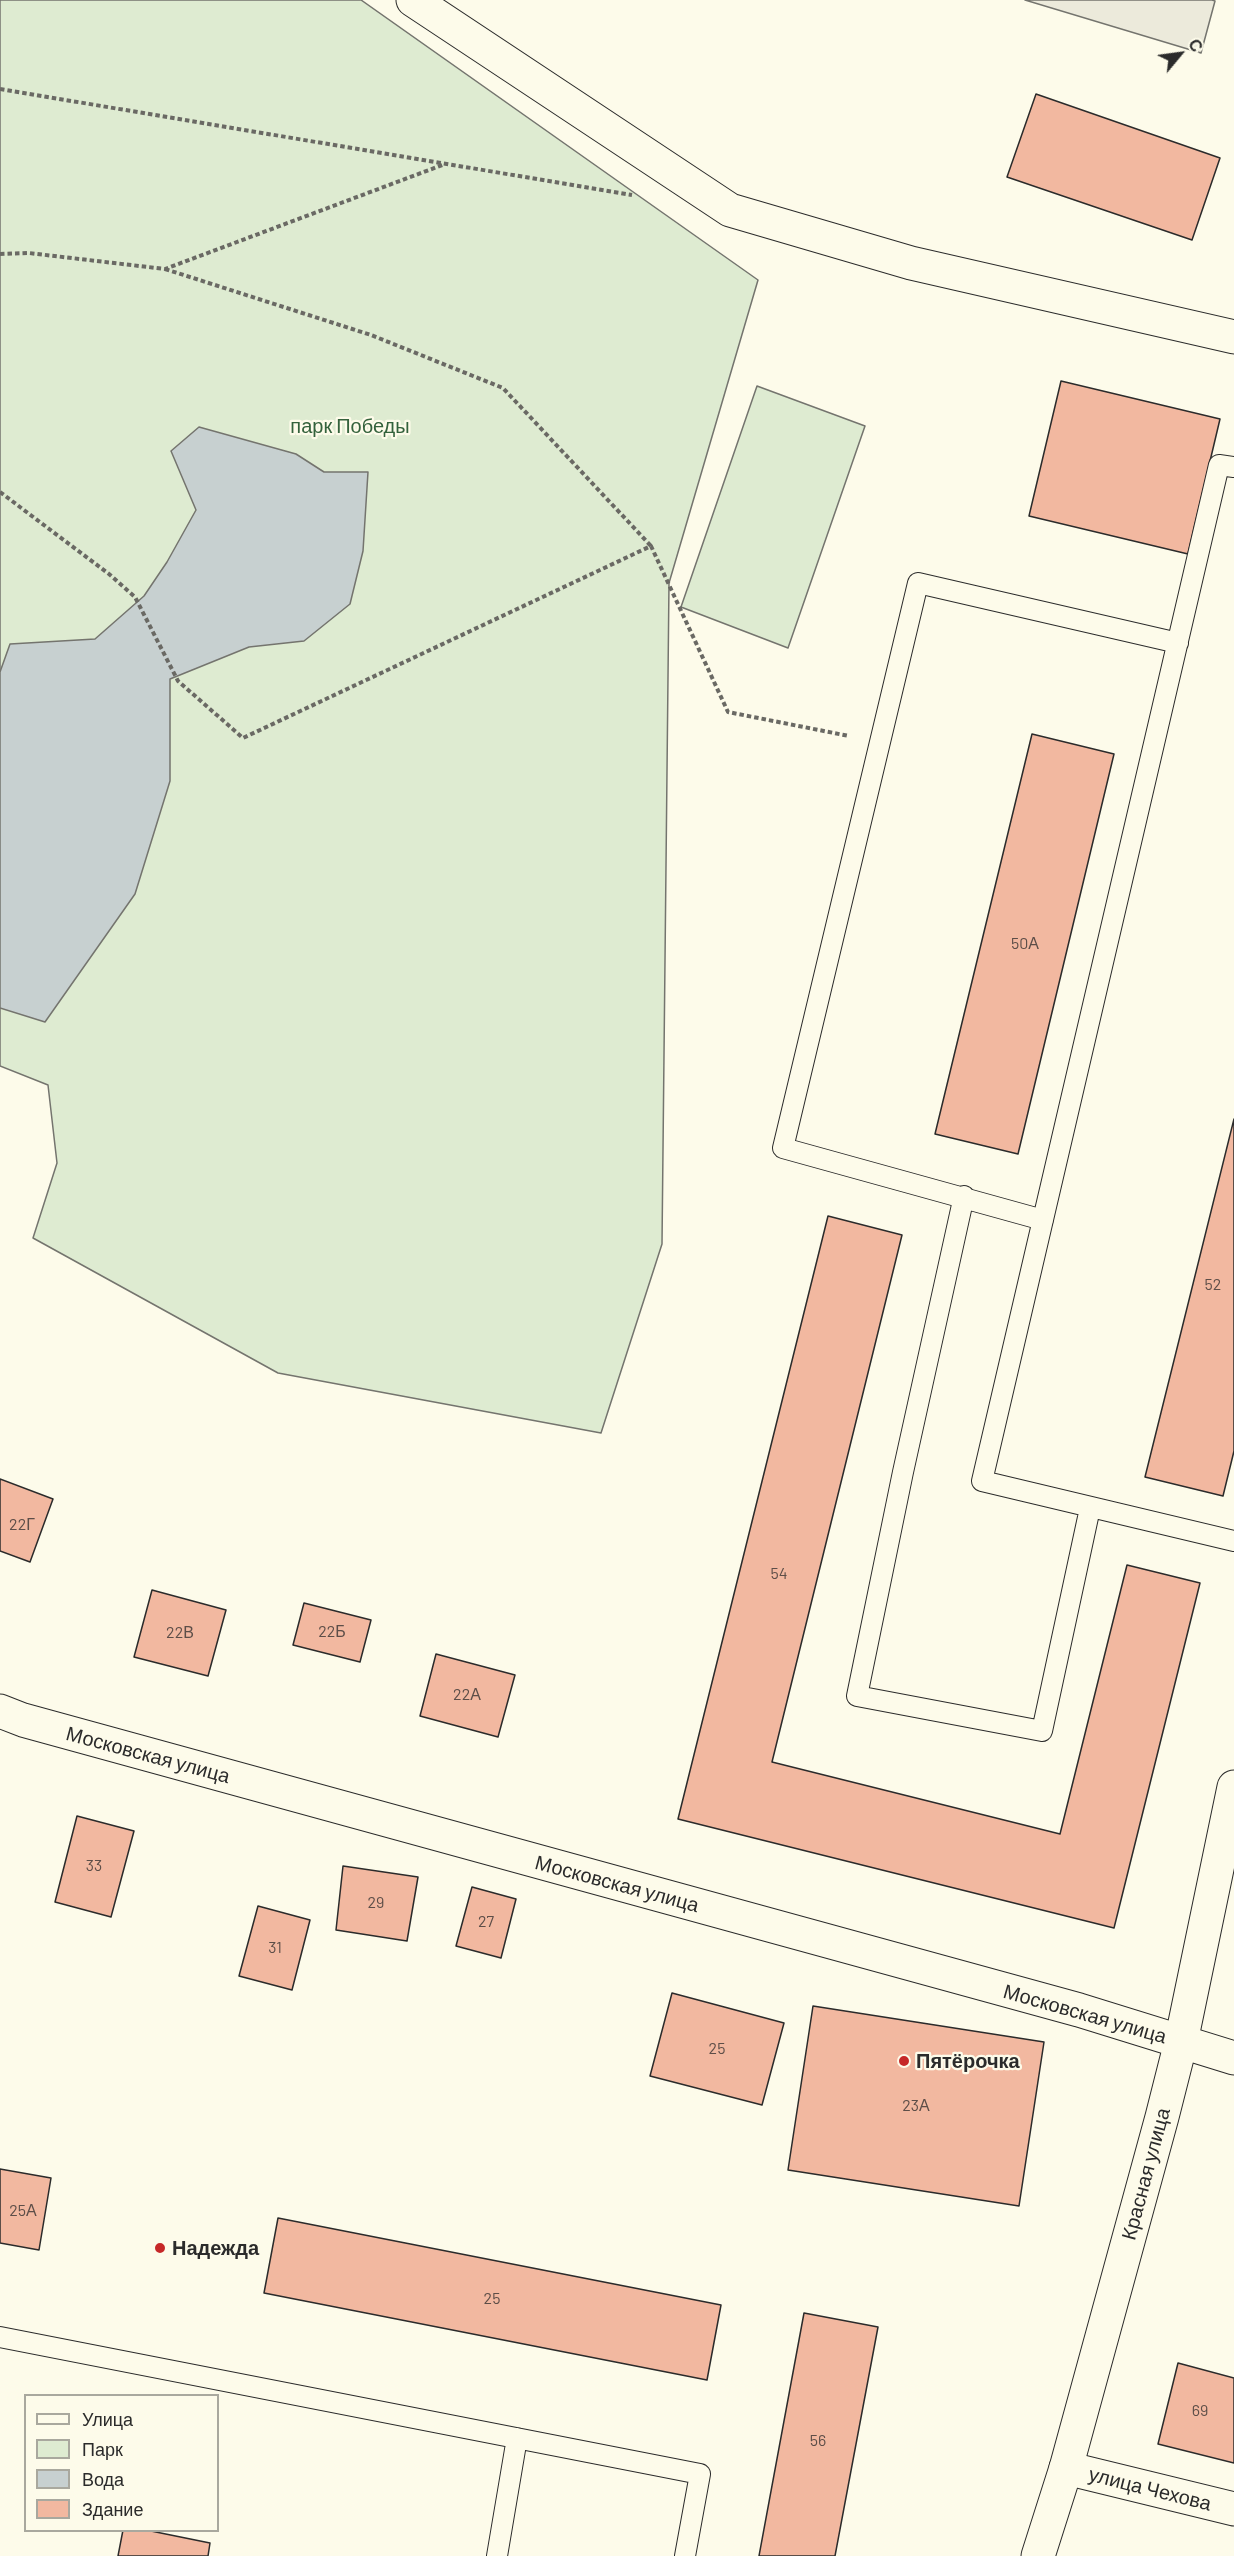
<!DOCTYPE html>
<html>
<head>
<meta charset="utf-8">
<style>
  body { margin:0 }
  #map { position:relative; width:1234px; height:2556px; overflow:hidden; background:#fdfbea; font-family:Barlow,sans-serif }
  canvas { display:block }
  .legend { position:absolute; left:24px; top:2394px; width:195px; height:138px; box-sizing:border-box; background:#fdfbea; border:2px solid #a9a89e; margin:0; padding:8px 10px; list-style:none; font-size:18px; color:#2b2b2b }
  .legend li { display:flex; align-items:center; gap:12px; height:30px }
  .legend b { width:30px; border:2px solid #a9a89e }
  .north { position:absolute; left:1150px; top:24px; width:60px; height:60px; -webkit-text-stroke:4px #fdfbea; paint-order:stroke; rotate:61deg; font-size:16px; font-weight:700; line-height:24px; text-align:center; color:#2b2b2b }
  .north::after { content:''; display:block; margin:auto; width:21px; height:27px; background:#2b2b2b; clip-path:polygon(50% 0,100% 100%,50% 72%,0 100%) }
</style>
</head>
<body>
<div id="map">
<canvas width="1234" height="2556"></canvas>
<ul class="legend">
<li><b style="height:8px;background:#fdfbea"></b>Улица</li>
<li><b style="height:16px;background:#deebd1"></b>Парк</li>
<li><b style="height:16px;background:#c7d0d0"></b>Вода</li>
<li><b style="height:16px;background:#f2b8a0"></b>Здание</li>
</ul>
<div class="north">С</div>
</div>
<script>
const ctx = document.querySelector('canvas').getContext('2d');
ctx.lineJoin = 'round';
function fillPath(path, color) { ctx.fillStyle = color; ctx.fill(path, 'evenodd'); }
function stroke(path, color, width, dash) { ctx.strokeStyle = color; ctx.lineWidth = width; ctx.lineCap = dash ? 'butt' : 'round'; ctx.setLineDash(dash || []); ctx.stroke(path); }
function label(font, color, halo, rows, align = 'center') {
  ctx.font = font + ' Barlow,sans-serif'; ctx.lineWidth = 4.5; ctx.setLineDash([]); ctx.textBaseline = 'middle'; ctx.strokeStyle = halo; ctx.fillStyle = color; for (const [text, x, y, turn = 0] of rows) {
    ctx.save(); ctx.translate(x, y); ctx.rotate((+turn || 0) * Math.PI / 180); ctx.textAlign = isNaN(turn) ? turn : align; if (halo) ctx.strokeText(text, 0, 0); ctx.fillText(text, 0, 0); ctx.restore();
  }
}
const green = new Path2D(`
  M0 0H361L758 280 669 583 662 1244 601 1433 278 1373 33 1238 57 1163 48 1085 0 1066Z
  M757 386 865 426 788 648 681 607Z`);
fillPath(green, '#deebd1');
stroke(green, '#74746e', 1.5);
const parking = new Path2D(`
  M1025 0H1212L1215 1 1201 53Z`);
fillPath(parking, '#eceadb');
stroke(parking, '#74746e', 1.5);
const water = new Path2D(`
  M199 427 296 454 324 472H368L363 551 350 604 304 641 249 647 170 679V781L135 894 45 1022 0 1008V672L10 644 95 639 144 596 167 562 196 510 171 451Z`);
fillPath(water, '#c7d0d0');
stroke(water, '#74746e', 1.5);
const building = new Path2D(`
  M1036 94 1220 158 1192 240 1007 177Z
  M1061 381 1220 419 1188 554 1029 516Z
  M1032 734 1114 754 1018 1154 935 1134Z
  M1234 1119V1451L1223 1496 1145 1477Z
  M828 1216 902 1235 772 1762 1060 1834 1127 1565 1200 1583 1114 1928 678 1819Z
  M0 1479 53 1499 30 1562 0 1551Z
  M152 1590 226 1610 208 1676 134 1657Z
  M304 1603 371 1620 360 1662 293 1645Z
  M436 1654 515 1675 498 1737 420 1716Z
  M77 1816 134 1831 111 1917 55 1902Z
  M343 1866 418 1877 407 1941 336 1930Z
  M472 1887 516 1899 501 1958 456 1946Z
  M258 1906 310 1920 292 1990 239 1976Z
  M672 1993 784 2023 762 2105 650 2076Z
  M813 2006 1044 2042 1019 2206 788 2170Z
  M0 2169 51 2178 39 2250 0 2243Z
  M278 2218 721 2305 707 2380 264 2293Z
  M804 2313 878 2327 835 2556H759Z
  M1178 2363 1234 2378V2463L1158 2444Z
  M123 2530H146L210 2543 208 2556H118Z`);
fillPath(building, '#f2b8a0');
stroke(building, '#2b2b2b', 1.5);
const lane = new Path2D(`
  M1234 467 1219 465 982 1481 1234 1541
  M964 1196 903 1472 857 1696 1042 1731 1090 1508
  M1043 1220 783 1148 918 583 1178 643
  M0 2337 700 2474 685 2556
  M497 2556 517 2438`);
const street = new Path2D(`
  M413 0 730 210 911 263 1234 337
  M0 1711 23 1720 1079 2010 1234 2058
  M1066 2468 1234 2509`);
const secondary = new Path2D(`
  M1038 2556 1066 2468 1162 2117 1181 2042 1234 1787`);
stroke(lane, '#2b2b2b', 22);
stroke(street, '#2b2b2b', 35);
stroke(secondary, '#2b2b2b', 35);
stroke(new Path2D(`
  M0 89 632 195
  M0 254 29 253 165 269 445 164
  M165 269 371 335 503 388 651 546
  M0 492 109 574 135 597 178 681 243 738 651 546 728 712 849 736`), '#6a6964', 4, [4.5, 3]);
stroke(lane, '#fdfbea', 20);
stroke(street, '#fdfbea', 33);
stroke(secondary, '#fdfbea', 33);
for (const [x, y, r, color] of [
  [904,2061,6,"#c62828"],
  [160,2248,6,"#c62828"]
]) { const dot = new Path2D(); dot.arc(x, y, r, 0, 2 * Math.PI); ctx.fillStyle = color; ctx.fill(dot); stroke(dot, '#fdfbea', 2); }
label('16px', '#5d4e48', null, [
  ["50А",1025,944],
  ["52",1213,1285],
  ["22Г",22,1525],
  ["54",779,1574],
  ["22Б",332,1632],
  ["22В",180,1633],
  ["22А",467,1695],
  ["33",94,1866],
  ["29",376,1903],
  ["27",486,1922],
  ["31",275,1948],
  ["25",717,2049],
  ["23А",916,2106],
  ["25А",23,2211],
  ["25",492,2299],
  ["69",1200,2411],
  ["56",818,2441]
]);
label('20px', '#34623c', '#fdfbea', [
  ["парк Победы",350,426]
]);
label('20px', '#2b2b2b', '#fdfbea', [
  ["Московская улица",148,1755,15],
  ["Московская улица",617,1884,15],
  ["Московская улица",1085,2014,16],
  ["Красная улица",1146,2174,-75],
  ["улица Чехова",1150,2489,14]
]);
label('bold 20px', '#2b2b2b', '#fdfbea', [
  ["Пятёрочка",916,2061],
  ["Надежда",172,2248]
], 'left');
</script>
</body>
</html>
